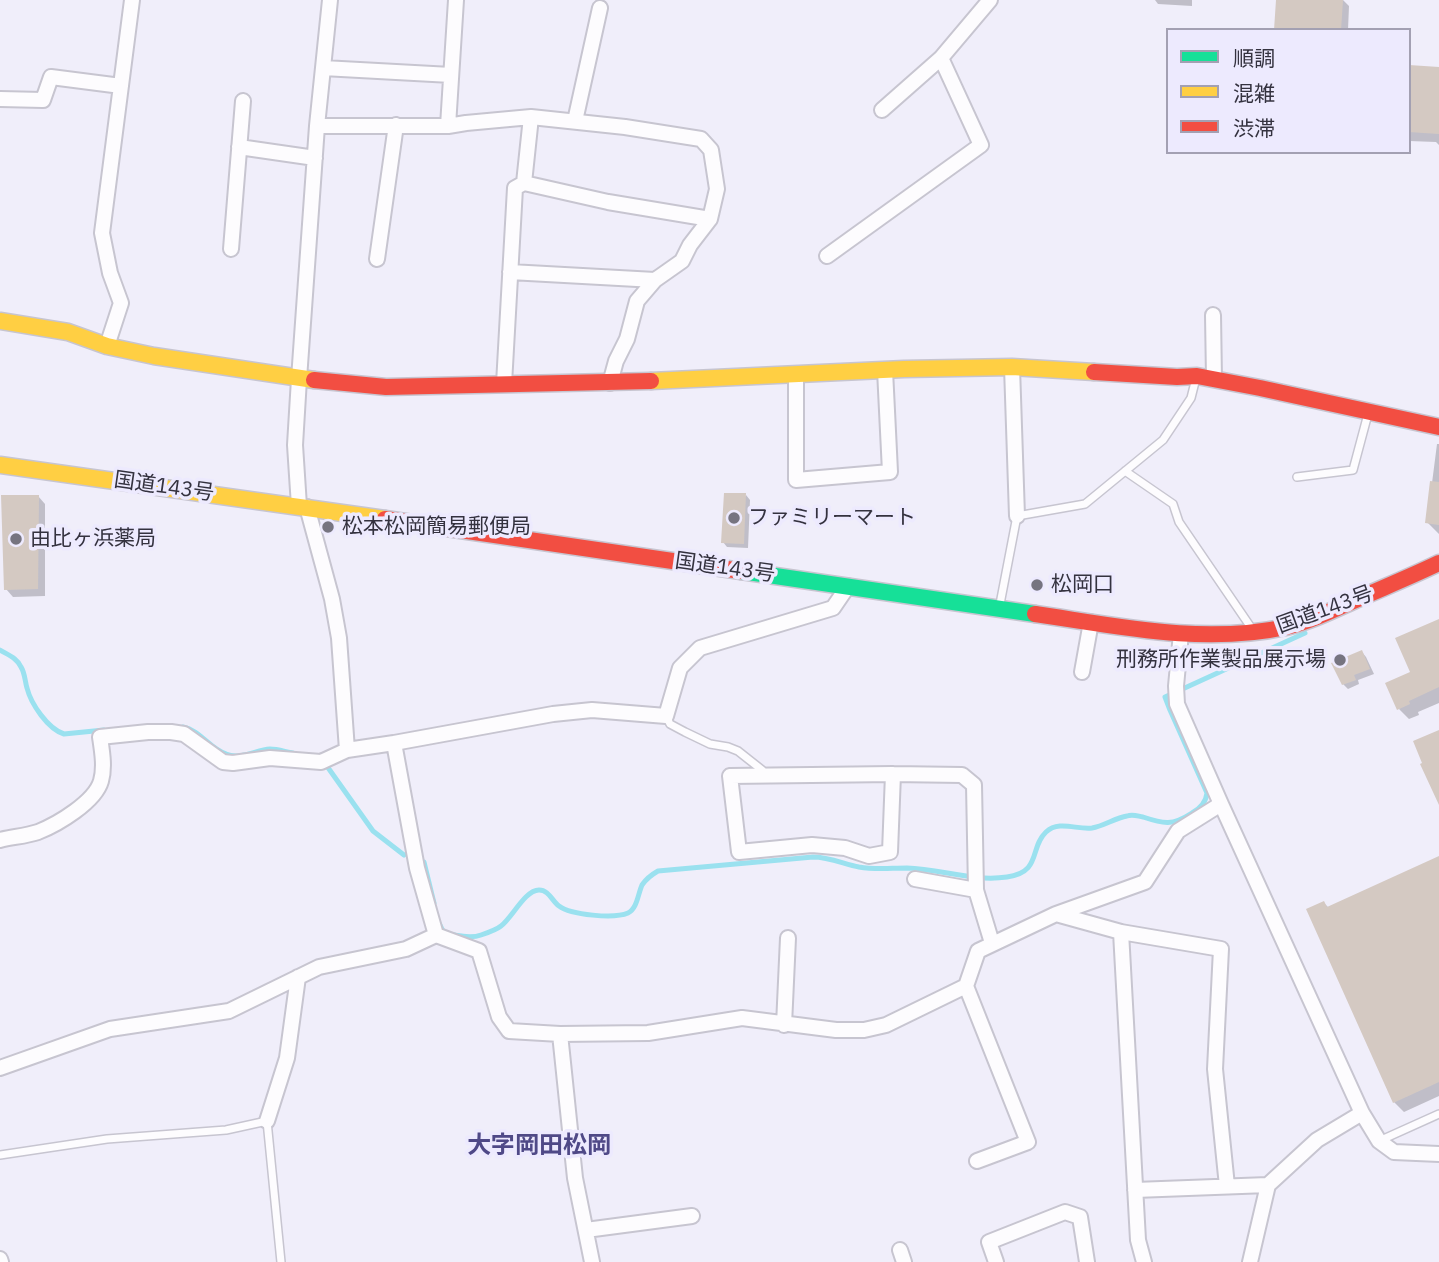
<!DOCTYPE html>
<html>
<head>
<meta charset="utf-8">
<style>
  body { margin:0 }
  #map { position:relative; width:1439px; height:1262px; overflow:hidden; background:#f0eefa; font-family:"IBM Plex Sans","Noto Sans JP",sans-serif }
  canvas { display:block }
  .legend { position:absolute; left:1166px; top:28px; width:245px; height:126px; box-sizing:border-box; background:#edeafe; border:2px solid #a3a0b2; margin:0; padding:9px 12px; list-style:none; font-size:21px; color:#34323f }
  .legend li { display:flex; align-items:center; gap:14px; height:35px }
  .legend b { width:35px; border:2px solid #a3a0b2 }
</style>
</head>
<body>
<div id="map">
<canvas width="1439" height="1262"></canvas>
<ul class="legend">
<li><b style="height:9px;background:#16e098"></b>順調</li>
<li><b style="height:9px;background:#ffcf43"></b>混雑</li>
<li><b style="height:9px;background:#f24e42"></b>渋滞</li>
</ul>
</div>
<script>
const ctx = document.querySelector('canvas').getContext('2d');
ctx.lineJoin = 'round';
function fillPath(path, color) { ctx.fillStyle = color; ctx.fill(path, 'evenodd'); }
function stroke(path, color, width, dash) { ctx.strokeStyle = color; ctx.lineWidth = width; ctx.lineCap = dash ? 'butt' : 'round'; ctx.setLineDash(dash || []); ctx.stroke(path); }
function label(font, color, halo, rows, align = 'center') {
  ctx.font = font + ' "IBM Plex Sans","Noto Sans JP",sans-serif'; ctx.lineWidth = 7; ctx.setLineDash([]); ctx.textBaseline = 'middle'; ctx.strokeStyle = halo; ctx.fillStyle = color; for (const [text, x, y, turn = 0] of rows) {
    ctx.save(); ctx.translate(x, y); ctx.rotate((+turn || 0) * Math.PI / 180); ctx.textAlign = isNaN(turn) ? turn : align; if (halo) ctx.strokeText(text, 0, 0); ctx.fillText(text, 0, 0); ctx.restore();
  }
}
fillPath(new Path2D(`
  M1155 0H1192V6L1158 4Z
  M1277 0H1343L1349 6 1348 30H1276Z
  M1409 66 1439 68V145L1436 142 1409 141Z
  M1437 444H1439V534L1427 522Z
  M746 495 750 500 748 548 727 547 723 542Z
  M38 496 45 504V596L13 597 6 589Z
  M1439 620V703L1418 712 1419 715 1409 719 1399 709 1412 673Z
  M1362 652 1366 657 1374 674 1358 680 1359 684 1348 689 1343 684Z
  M1439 858V1096L1404 1112 1394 1102 1324 903 1329 908Z`), '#0003');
stroke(new Path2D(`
  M0 650C8 655 17 658 21 667 25 673 25 682 27 688 31 704 48 729 64 734L104 730
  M183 727C200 730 210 749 226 754 240 760 256 750 270 749 278 749 286 752 293 753
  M324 762 373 831 404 855
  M424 862 434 903
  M439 923 444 933C456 935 470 939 481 935 487 933 496 930 501 926 512 918 525 890 539 890 549 890 552 901 559 906 571 915 614 919 628 913 637 909 638 894 642 885 646 879 651 875 658 871L813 857C829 857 844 864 859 867 876 870 890 868 907 868 941 869 973 882 1007 877 1042 872 1029 848 1046 832 1059 820 1077 830 1092 828 1104 826 1115 818 1127 816 1133 814 1137 816 1143 817 1164 824 1172 826 1192 813 1201 808 1206 802 1207 793L1170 710 1165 697 1305 633`), '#9ae1ef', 5);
fillPath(new Path2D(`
  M1276 0H1343L1341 30H1274Z
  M1409 65 1439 67V134L1409 132Z
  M1430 481 1439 482V525L1425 523Z
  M724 493H746L744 544 721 543Z
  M1 495H39L38 589 4 590Z
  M1439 619V687L1409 701 1410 704 1397 710 1385 683 1410 672 1395 638Z
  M1362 650 1370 669 1354 675 1356 680 1342 685 1331 663Z
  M1439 730V805L1420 764 1422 763 1413 741Z
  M1439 856V1082L1393 1103 1306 909 1324 901 1327 907Z`), '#d4c9c2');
const lane = new Path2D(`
  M1125 471 1173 504 1179 522 1250 626
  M1297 477 1353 470 1368 414
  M1000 604 1017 516 1085 504 1163 440 1191 398 1196 378
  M666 716 670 724 685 732 710 744 728 747 738 751 762 770 766 775
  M1379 1141 1439 1114
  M0 1155 107 1139 226 1130 267 1121 281 1262`);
const street = new Path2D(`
  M323 68 451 75
  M0 99 43 100 51 77 121 86
  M882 110 941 58 990 0
  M575 121 600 8
  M317 126H448L466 123 531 117 625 127 701 139 711 150 717 189 710 219 690 245 682 261 655 280 637 301 627 339 616 361 610 383
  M448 126 456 0
  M239 147 315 158
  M524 183 608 202 710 219
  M231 249 243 101
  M827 256 981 145 941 58
  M377 259 396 125
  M510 272 655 280
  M1213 315 1214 379
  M107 346 121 303 110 273 102 233 132 0
  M1012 367 1017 516
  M796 374V480L890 472 885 370
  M504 384 515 188 524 183 531 117
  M299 506 295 445 299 379 317 126 330 0
  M307 507 332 599 339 638 347 750
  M1181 633 1176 686 1177 704 1221 804 1362 1113 1379 1141 1394 1152 1439 1154
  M1082 672 1091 622
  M394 743 417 868 436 935
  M893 774 890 852 869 856 845 848 812 845 739 852 730 776 893 774 962 775 974 785 976 890 992 943
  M0 840C12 837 26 836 38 832 58 824 95 802 101 781 105 767 102 751 100 737L148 732H171L184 734 223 762 233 763 270 758 321 762 347 750 394 743 553 714 592 710 666 716 680 668 700 648 833 608 848 586
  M915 879 976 890
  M1056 914 1121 932 1138 1240 1144 1262
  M1121 932 1221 949 1215 1069 1227 1186
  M966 986 1028 1142 977 1161
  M784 1025 788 938
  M560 1034 575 1178 592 1262
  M0 1068 110 1029 229 1011 319 967 406 949 436 935 479 951 499 1017 509 1031 560 1034 648 1033 742 1018 836 1030H864L886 1025 966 986 978 951 1056 914 1145 882 1178 831 1221 804
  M267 1121 287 1058 298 977
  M1135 1190 1268 1185
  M586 1230 692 1216
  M900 1250 904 1262
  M0 1259 1 1262
  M996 1262 989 1242 1065 1212 1080 1217 1087 1262
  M1250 1262 1268 1185 1317 1140 1362 1113`);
const fast = new Path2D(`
  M741 571 1035 614`);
const slow = new Path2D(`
  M0 321 68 332 107 346 154 356 314 380
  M651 381 904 369 1012 367 1094 372
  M0 465 385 519`);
const jam = new Path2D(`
  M1094 372 1177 377 1197 376 1260 388 1439 427
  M314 380 386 387 651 381
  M385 519 741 571
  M1035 614C1117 626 1203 645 1286 627 1308 622 1329 612 1351 602 1380 589 1410 577 1439 563`);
stroke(lane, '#c7c5d0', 10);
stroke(street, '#c7c5d0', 18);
stroke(fast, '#c7c5d0', 19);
stroke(slow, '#c7c5d0', 19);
stroke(jam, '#c7c5d0', 19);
stroke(lane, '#fdfcfe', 7);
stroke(street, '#fdfcfe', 14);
stroke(fast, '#16e098', 16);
stroke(slow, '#ffcf43', 16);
stroke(jam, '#f24e42', 16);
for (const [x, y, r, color] of [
  [734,518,7,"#767480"],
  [328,527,7,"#767480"],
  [16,539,7,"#767480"],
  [1037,585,7,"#767480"],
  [1340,660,7,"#767480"]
]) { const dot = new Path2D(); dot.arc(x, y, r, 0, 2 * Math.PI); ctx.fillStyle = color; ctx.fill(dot); stroke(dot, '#edeafe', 2.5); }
label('21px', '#34323f', '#edeafe', [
  ["国道143号",164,487,8],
  ["国道143号",725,568,8],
  ["国道143号",1325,610,-20]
]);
label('21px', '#34323f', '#edeafe', [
  ["ファミリーマート",748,518],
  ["松本松岡簡易郵便局",342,527],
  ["由比ヶ浜薬局",30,539],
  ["松岡口",1051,585],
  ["刑務所作業製品展示場",1326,660,"right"]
], 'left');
label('bold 24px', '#4f4987', '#edeafe', [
  ["大字岡田松岡",539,1146]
]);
</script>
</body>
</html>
